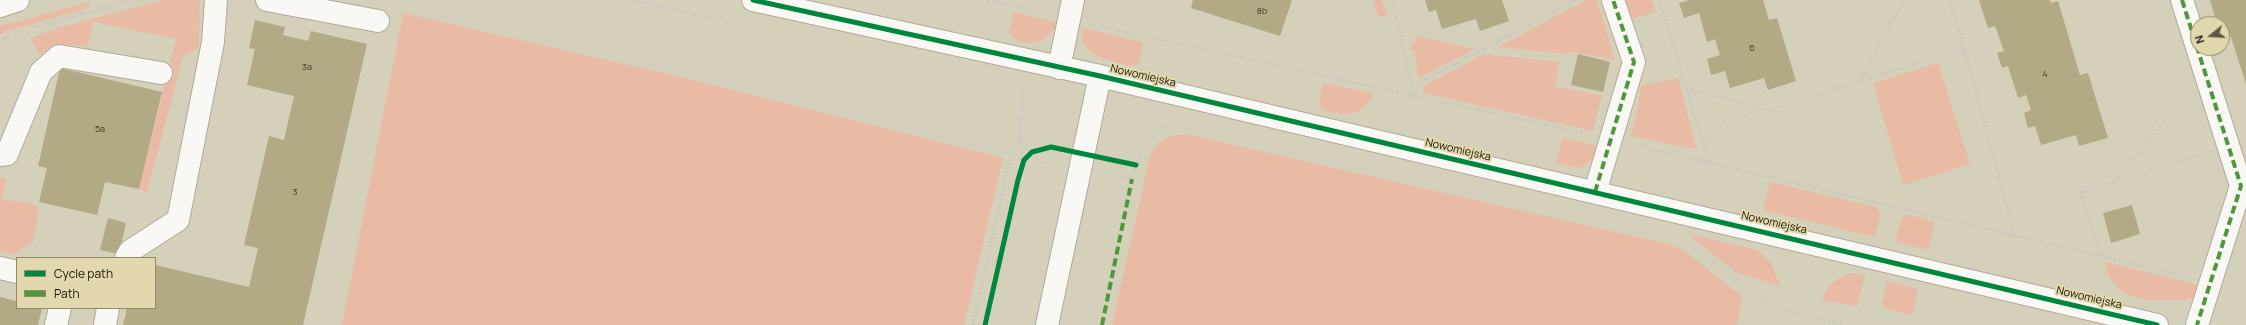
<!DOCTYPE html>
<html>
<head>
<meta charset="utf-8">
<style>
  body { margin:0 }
  #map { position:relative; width:2246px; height:325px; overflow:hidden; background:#d5d0b9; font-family:Manrope,sans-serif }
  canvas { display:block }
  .legend { position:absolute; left:16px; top:257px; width:140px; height:52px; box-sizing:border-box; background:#e1d8ad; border:1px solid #918a6b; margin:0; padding:5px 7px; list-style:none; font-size:12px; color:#1a1607 }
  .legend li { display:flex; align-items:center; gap:8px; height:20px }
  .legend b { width:20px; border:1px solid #918a6b }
  .north { position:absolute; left:2190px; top:16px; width:40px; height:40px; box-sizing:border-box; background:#e1d8ad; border:1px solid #918a6b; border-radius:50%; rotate:252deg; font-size:11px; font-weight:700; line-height:16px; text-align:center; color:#1a1607 }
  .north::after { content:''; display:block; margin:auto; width:14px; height:18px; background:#5b5745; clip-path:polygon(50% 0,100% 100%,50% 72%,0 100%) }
</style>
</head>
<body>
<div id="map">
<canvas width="2246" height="325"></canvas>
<ul class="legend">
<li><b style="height:5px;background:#00873e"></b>Cycle path</li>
<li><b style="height:5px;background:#4c983a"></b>Path</li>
</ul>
<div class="north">N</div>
</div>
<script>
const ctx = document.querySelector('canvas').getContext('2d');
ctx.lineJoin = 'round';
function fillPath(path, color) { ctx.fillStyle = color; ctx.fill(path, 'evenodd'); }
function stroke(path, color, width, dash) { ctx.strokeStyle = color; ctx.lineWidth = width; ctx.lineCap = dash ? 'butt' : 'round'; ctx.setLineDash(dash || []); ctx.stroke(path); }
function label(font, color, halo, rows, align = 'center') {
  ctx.font = font + ' Manrope,sans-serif'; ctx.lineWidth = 4; ctx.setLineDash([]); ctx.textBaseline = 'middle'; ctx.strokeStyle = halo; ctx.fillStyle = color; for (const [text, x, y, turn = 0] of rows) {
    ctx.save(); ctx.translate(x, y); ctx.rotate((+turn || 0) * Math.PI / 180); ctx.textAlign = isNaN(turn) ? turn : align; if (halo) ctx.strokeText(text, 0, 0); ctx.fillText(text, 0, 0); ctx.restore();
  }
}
fillPath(new Path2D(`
  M164 0H200L199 48 183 56 147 193 139 189 176 39 93 22 88 46 54 44 40 55 30 38 61 27Z
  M1373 0H1382L1387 15 1379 18Z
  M1587 0H1597L1615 60 1570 51 1567 54 1498 47Z
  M1626 0H1652L1655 12 1632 19Z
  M89 2V8L7 31 0 35V26Z
  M1014 12 1059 23C1048 41 1025 52 1009 33Z
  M403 13 685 78 1003 158 964 325H342Z
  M1082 28 1143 42 1139 64C1132 68 1126 65 1118 63 1100 59 1078 51 1082 28Z
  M1417 36 1475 49 1419 78 1416 68 1418 65 1414 52 1410 49Z
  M1484 54 1559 62 1555 86 1602 96 1593 131 1424 93 1423 86Z
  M1938 63 1970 164 1903 185 1873 83Z
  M1678 78 1696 147 1693 149 1631 136 1642 85Z
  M1323 83 1374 94C1360 118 1346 116 1323 110L1319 104Z
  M1186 134 1668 244 1682 249 1743 297 1737 325H1112L1149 160C1156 140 1165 136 1186 134Z
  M1562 138 1599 146 1594 159 1580 168 1556 163Z
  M0 177 6 178 2 199 31 203 39 209 33 242 13 254 0 251Z
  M1770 182 1875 207 1878 209 1880 214 1875 237 1763 210Z
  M1906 214 1935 222 1928 250 1896 242 1901 219Z
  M1692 235 1757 250 1771 263 1780 286 1735 272 1694 239Z
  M2105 262 2198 285 2196 295 2191 299 2183 300C2158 299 2129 305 2113 282 2108 276 2105 270 2105 262Z
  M1853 273 1865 276 1857 306 1822 300C1827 285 1838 275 1853 273Z
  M1887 281 1918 289 1912 315 1888 309 1882 305Z`), '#eabba4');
fillPath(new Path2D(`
  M1193 0H1292L1280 36 1191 8Z
  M1425 0H1502L1509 21 1480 31 1476 19 1442 29 1436 10 1429 12Z
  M1689 0H1763L1769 20 1777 18 1796 81 1768 90 1764 78 1730 88 1725 71 1711 75 1707 59 1720 55 1715 39 1707 42 1699 13 1684 18 1679 3Z
  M1979 0H2050L2051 3 2058 1 2080 75 2088 73 2108 138 2079 146 2076 135 2041 145 2035 126 2028 128 2024 113 2031 110 2026 95 2018 98 2008 66 2002 68 1997 53 2004 51 1995 26 1988 28Z
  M2210 0H2246V84L2229 31 2222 33V24H2217Z
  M255 20 285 27 283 35 308 41 311 31 367 44 303 325H123L127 308H155V265L249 287 258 248 244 245 269 136 284 140 294 96 247 85 255 49 249 48Z
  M1578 54 1610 62 1603 92 1571 85Z
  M60 68 162 92 139 189 105 182 97 215 39 202 47 168 38 166Z
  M2132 205 2140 234 2111 243 2103 213Z
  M108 218 126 223 119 254 100 250Z
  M0 297 17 301V308H42L38 325H0Z`), '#b1aa84');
const minor = new Path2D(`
  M267 0 378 21
  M753 0 1100 76 2157 325
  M2182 0 2241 186 2197 325
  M0 6 18 0
  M1059 68 1073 0
  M0 155 7 154 41 72 59 56 161 73
  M1595 192 1634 62 1613 0
  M126 258 130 251 178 220 213 42 216 0
  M0 268 17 272
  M56 325 60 308
  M105 325 108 308
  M1047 325 1100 76`);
stroke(minor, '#afab99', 24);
stroke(new Path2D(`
  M632 0 733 23
  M988 0 1039 12
  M1392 0 1414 96
  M1659 0 1709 163
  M1099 26 1582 133
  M34 27 132 0
  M0 41 10 36
  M1964 48 2015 236
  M1860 80 1904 0
  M1686 88 1769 110 1964 48 1949 0
  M1023 90 1020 141 1040 162 1051 163
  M1415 96 1421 82 1576 0
  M1703 143 1758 108
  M1639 146 2181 275
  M1110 175 1132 179C1138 155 1150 136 1172 124
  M2116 181 2182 99
  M1693 248 1771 306 1842 325
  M2100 256 2080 193 2201 154
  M973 325 1010 158 1021 141`), '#c8c8c1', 2.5, [2, 2]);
stroke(minor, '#f9f8f4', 22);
stroke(new Path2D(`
  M2182 0 2241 186 2197 325
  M1595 192 1634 62 1613 0
  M1102 325 1132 179`), '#4c983a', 4, [8, 4]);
stroke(new Path2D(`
  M753 0 1100 76 2157 325
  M985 325 1018 180 1024 160 1032 152 1051 147 1136 165`), '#00873e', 5);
label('9px', '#403b26', null, [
  ["8b",1262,11],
  ["6",1752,48],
  ["3a",307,67],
  ["4",2045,74],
  ["5a",100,129],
  ["3",295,192]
]);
label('11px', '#1a1607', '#e1d8ad', [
  ["Nowomiejska",1143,76,13],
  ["Nowomiejska",1458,150,13],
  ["Nowomiejska",1774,223,13],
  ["Nowomiejska",2089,298,13]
]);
</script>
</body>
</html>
